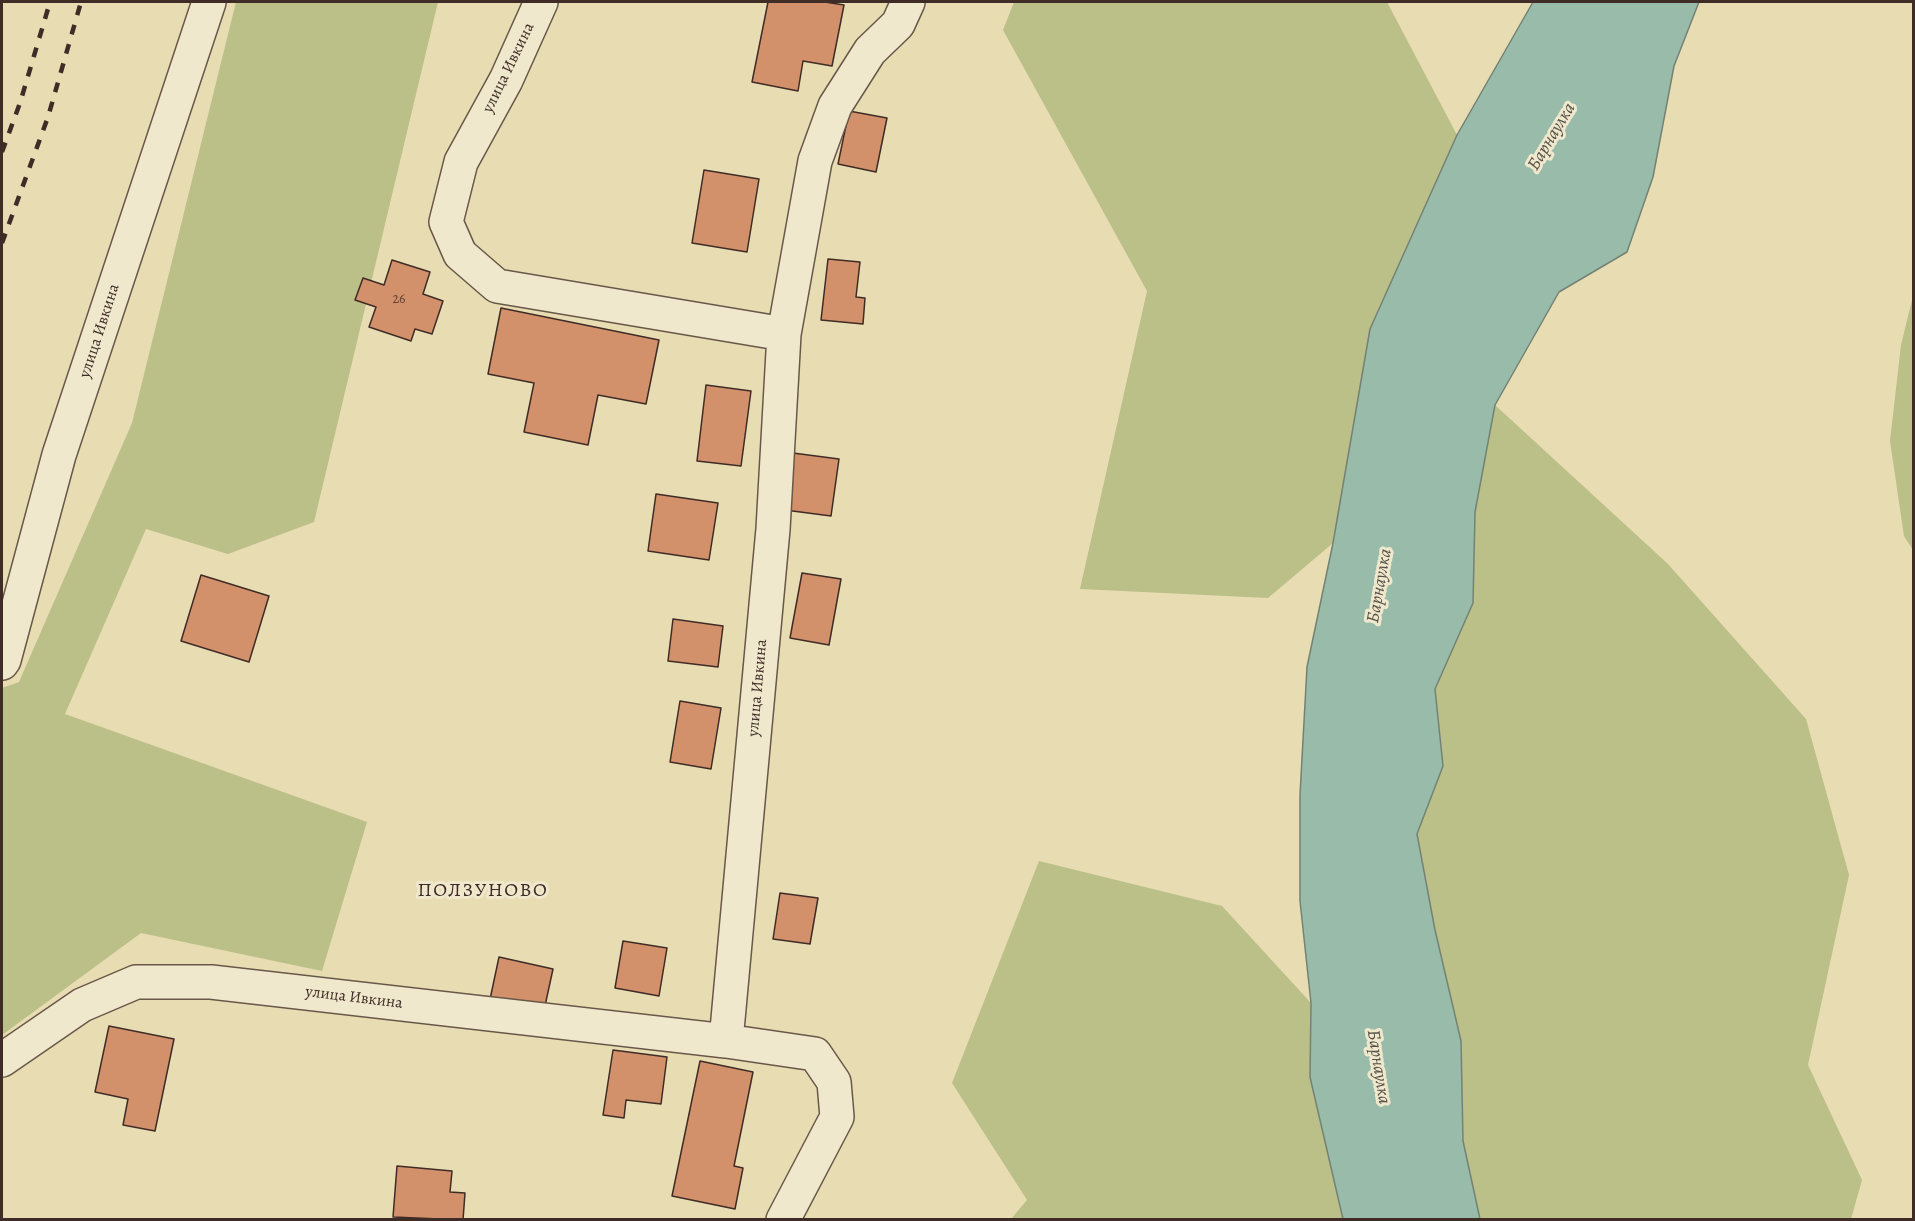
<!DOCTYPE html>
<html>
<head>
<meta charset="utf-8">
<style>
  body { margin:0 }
  #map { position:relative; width:1915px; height:1221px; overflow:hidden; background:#e8dcb2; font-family:Alegreya,serif }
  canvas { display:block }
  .frame { position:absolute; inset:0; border:3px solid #3f2c26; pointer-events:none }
</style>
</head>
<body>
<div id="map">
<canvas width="1915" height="1221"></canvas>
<div class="frame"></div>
</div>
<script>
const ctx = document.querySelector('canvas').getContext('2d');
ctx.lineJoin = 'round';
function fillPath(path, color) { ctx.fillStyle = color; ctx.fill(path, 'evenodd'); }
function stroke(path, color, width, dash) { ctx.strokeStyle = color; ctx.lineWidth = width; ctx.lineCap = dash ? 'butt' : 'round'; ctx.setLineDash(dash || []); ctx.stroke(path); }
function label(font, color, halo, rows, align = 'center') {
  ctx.font = font + ' Alegreya,serif'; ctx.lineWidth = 6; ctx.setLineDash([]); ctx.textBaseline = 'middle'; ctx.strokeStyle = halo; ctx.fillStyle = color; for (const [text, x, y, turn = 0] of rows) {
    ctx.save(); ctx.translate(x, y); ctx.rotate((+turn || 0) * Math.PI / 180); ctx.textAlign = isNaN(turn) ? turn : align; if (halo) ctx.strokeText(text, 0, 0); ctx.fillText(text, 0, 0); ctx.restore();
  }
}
fillPath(new Path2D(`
  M236 2H438L314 522 228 554 146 529 65 714 367 822 322 971 141 933 2 1035V688L19 682 132 423Z
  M1014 2H1387L1457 135 1370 329 1333 543 1268 598 1080 589 1147 291 1003 30Z
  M1913 296V550L1904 536 1890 441 1901 345Z
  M1495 405 1668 564 1806 719 1849 875 1808 1065 1862 1180 1851 1219H1480L1463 1141 1461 1041 1435 930 1417 834 1443 766 1435 689 1473 603 1475 512Z
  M1039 861 1222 906 1311 1003 1310 1077 1343 1219H1011L1027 1200 952 1083Z`), '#bbbf88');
const water = new Path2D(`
  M1533 2H1699L1674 66 1653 177 1627 252 1559 292 1495 405 1475 512 1473 603 1435 689 1443 766 1417 834 1435 930 1461 1041 1463 1141 1480 1219H1343L1310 1077 1311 1003 1300 901V795L1307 667 1333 543 1370 329 1457 135Z`);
fillPath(water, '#98bca9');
stroke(water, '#748275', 1.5);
const building = new Path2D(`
  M768 2H825L844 5 832 66 803 61 798 91 752 82Z
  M849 111 887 118 876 172 838 164Z
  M704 170 759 179 747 252 692 243Z
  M828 259 860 262 856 297 865 298 863 324 821 320Z
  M392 260 430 272 423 294 443 301 432 334 415 329 411 341 369 327 376 307 355 300 363 278 384 285Z
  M501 308 659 340 646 404 598 395 588 445 524 432 534 383 488 374Z
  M706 385 751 391 741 466 697 461Z
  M793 453 839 459 831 516 785 510Z
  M656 494 718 503 709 560 648 551Z
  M802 573 841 579 829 645 790 638Z
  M201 575 269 596 249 662 181 641Z
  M673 619 723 626 718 667 668 661Z
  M680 701 721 708 711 769 670 762Z
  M780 893 818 898 810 944 773 939Z
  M623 941 667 948 659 996 615 988Z
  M499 957 553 969 543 1015 489 1004Z
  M109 1026 174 1039 155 1131 123 1125 128 1099 95 1092Z
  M613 1050 667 1057 661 1104 626 1100 624 1118 603 1115Z
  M700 1061 753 1072 734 1166 743 1168 735 1209 672 1196Z
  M397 1166 452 1171 450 1192 465 1193 463 1220 393 1217Z`);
fillPath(building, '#d2906b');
stroke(building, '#3f2c26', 1.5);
const street = new Path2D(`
  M541 2 506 80 461 162 446 222 460 254 497 286 784 334
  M2 663 4 660 59 455 209 2
  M726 1041 773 529 784 334 815 161 835 106 870 51 898 24 908 2
  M2 1060 82 1005 136 982H211L726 1041 815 1054 834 1082 837 1117 783 1220`);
stroke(street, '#695849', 36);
stroke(street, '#f0e8cd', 33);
stroke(new Path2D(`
  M2 152 20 103 50 2
  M2 243 48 117 81 2`), '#3f2c26', 4.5, [10, 10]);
label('14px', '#644537', null, [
  ["26",399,300]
]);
label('16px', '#3f2c26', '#f0e8cd', [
  ["улица Ивкина",509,68,-64],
  ["улица Ивкина",100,331,-72],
  ["улица Ивкина",758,688,-85],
  ["улица Ивкина",354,998,7]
]);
label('italic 18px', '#555047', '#f0e8cd', [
  ["Барнаулка",1552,137,-59],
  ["Барнаулка",1380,586,-80],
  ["Барнаулка",1378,1067,81]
]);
ctx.letterSpacing = '1.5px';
label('20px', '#3f2c26', '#f0e8cd', [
  ["ПОЛЗУНОВО",483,891]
]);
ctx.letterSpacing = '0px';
</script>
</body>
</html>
